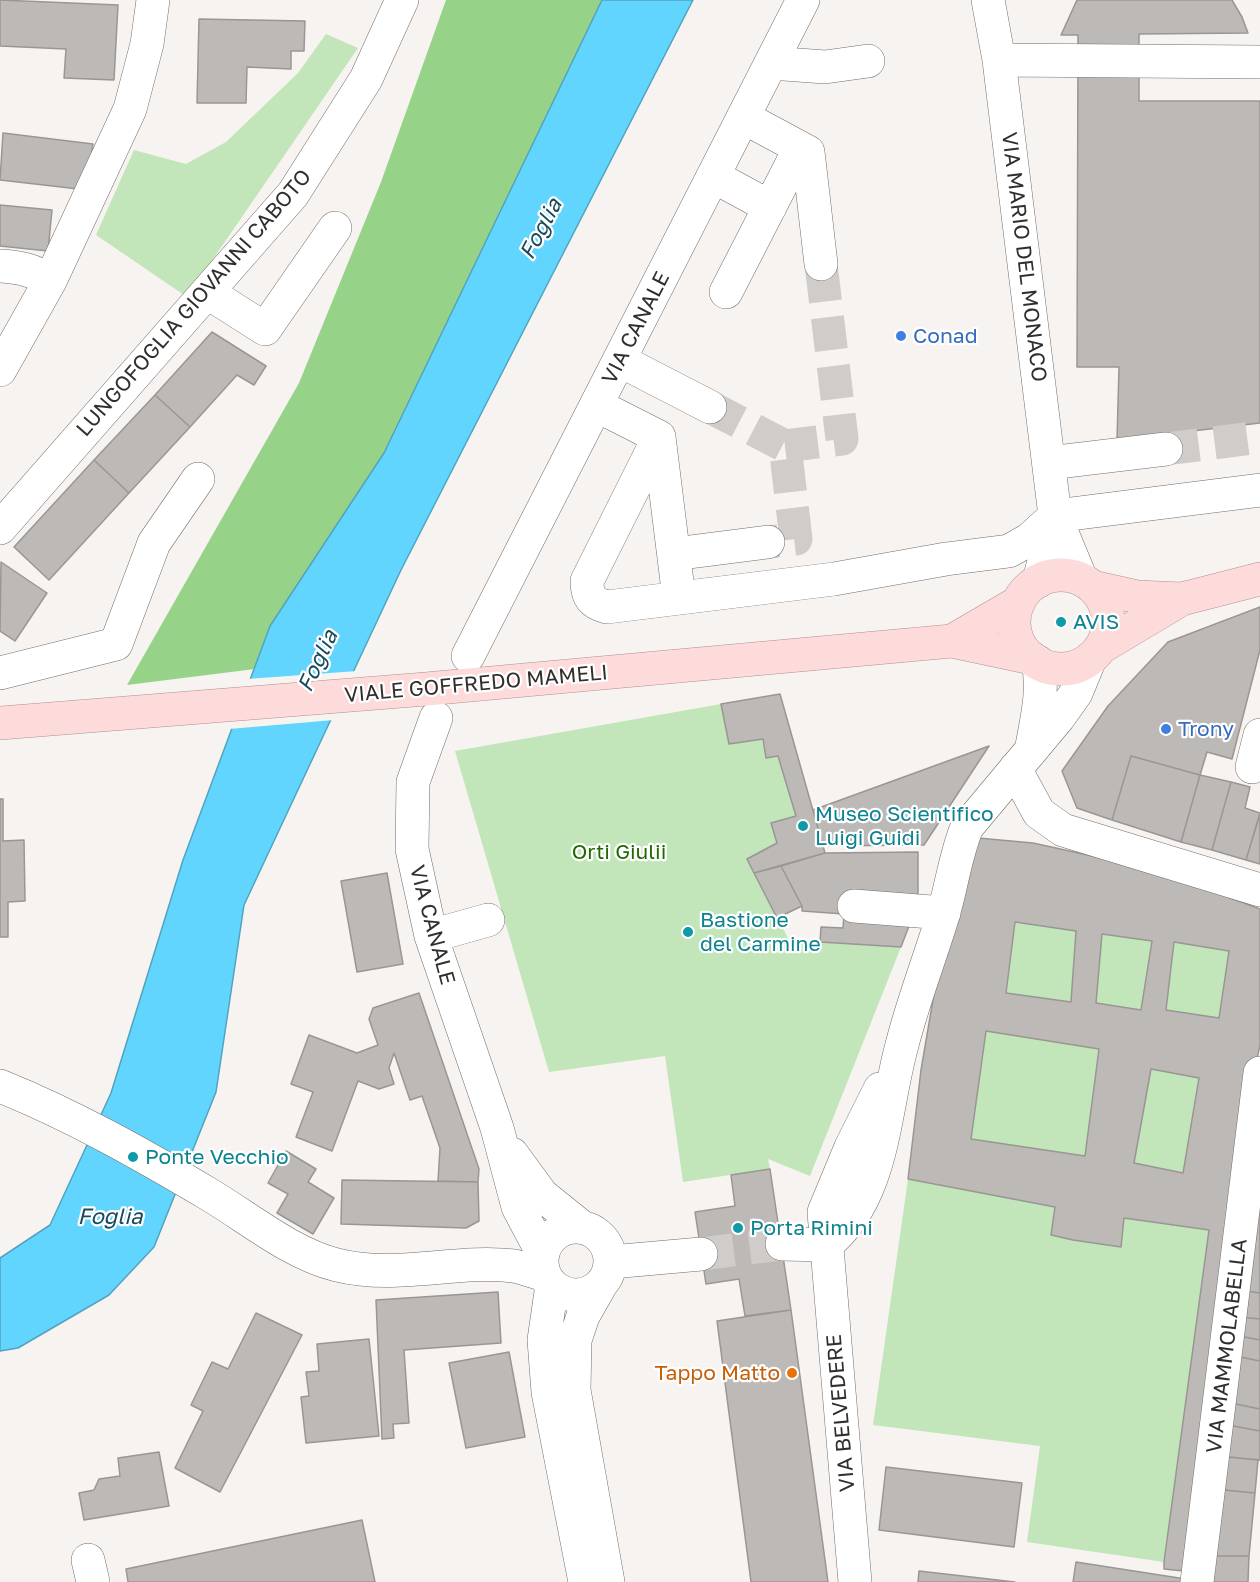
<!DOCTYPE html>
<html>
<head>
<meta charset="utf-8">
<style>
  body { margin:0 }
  canvas { display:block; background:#f7f3f1 }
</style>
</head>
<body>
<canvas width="1260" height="1582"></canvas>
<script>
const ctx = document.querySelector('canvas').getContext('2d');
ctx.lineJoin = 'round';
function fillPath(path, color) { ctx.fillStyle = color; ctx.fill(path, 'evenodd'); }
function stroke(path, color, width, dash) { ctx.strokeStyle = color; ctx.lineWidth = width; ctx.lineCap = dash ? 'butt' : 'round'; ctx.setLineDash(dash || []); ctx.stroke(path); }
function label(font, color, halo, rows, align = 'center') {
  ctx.font = font + ' "Golos Text",sans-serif'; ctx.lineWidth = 4.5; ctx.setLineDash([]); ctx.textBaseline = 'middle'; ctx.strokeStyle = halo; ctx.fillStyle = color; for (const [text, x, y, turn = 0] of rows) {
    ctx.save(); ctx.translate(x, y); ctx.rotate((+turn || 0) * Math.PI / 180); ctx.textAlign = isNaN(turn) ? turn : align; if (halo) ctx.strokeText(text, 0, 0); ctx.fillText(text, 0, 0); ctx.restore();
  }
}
fillPath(new Path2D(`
  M326 34 358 48 187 297 96 235 134 150 186 164 226 142 298 73Z
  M721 704 729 744 763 739 766 758 778 756 796 816 771 823 777 843 747 859 789 940 901 947 810 1176 768 1159 770 1169 683 1182 665 1056 549 1072 455 751Z
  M1015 922 1076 931 1071 1002 1006 993Z
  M1102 934 1152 941 1141 1010 1096 1003Z
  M1174 942 1229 951 1219 1018 1166 1010Z
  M986 1031 1099 1049 1085 1156 971 1139Z
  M1151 1069 1199 1078 1183 1173 1134 1163Z
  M908 1179 1055 1207 1051 1235 1121 1247 1124 1218 1209 1230 1164 1562 1027 1542 1040 1446 873 1425Z`), '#c2e6b9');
fillPath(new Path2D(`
  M446 0H602L384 453 270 626 255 669 127 685 299 383 381 182Z`), '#97d289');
const water = new Path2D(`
  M602 0H693L401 570 244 905 216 1092 154 1247 109 1295 18 1348 0 1351V1258L50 1225 111 1093 183 860 270 626 384 453Z`);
fillPath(water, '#61d5fd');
stroke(water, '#52a3bf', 1.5);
fillPath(new Path2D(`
  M357 671 334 720 229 729 247 679Z`), '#f7f3f1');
const building = new Path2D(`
  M0 0 118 5 114 80 64 78 66 49 0 46Z
  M1077 0H1232L1242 17 1248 33 1139 34V101H1260V423L1117 440 1119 367H1077L1078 35H1061Z
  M199 19 305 21 304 51H291V69L247 67 246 103H197Z
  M3 133 93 144 87 190 0 180Z
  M0 205 52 210 48 251 0 246Z
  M212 332 266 366 254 385 237 375 190 427 155 395Z
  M155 395 190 427 129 493 94 460Z
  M94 460 129 493 49 580 14 547Z
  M1 562 47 593 15 641 0 631Z
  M1260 607V650L1232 759 1207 752 1200 775 1131 756 1112 820 1077 808 1062 771 1108 706 1168 642Z
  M780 694 825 853 754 873 747 859 777 843 771 823 796 816 778 756 766 758 763 739 729 744 721 704Z
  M989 746 924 845 823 846 813 810Z
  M1131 756 1200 775 1181 842 1112 820Z
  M1200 775 1231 782 1212 850 1181 842Z
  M1231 782 1250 787 1245 808 1260 813 1246 860 1212 850Z
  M0 799H3V841L24 840 25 901 8 902V937H0Z
  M1260 814V864L1246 860Z
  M978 838 1033 843 1156 870 1260 909V1045L1253 1078 1193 1572 1164 1569V1562L1209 1230 1124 1218 1121 1247 1073 1240 1051 1235 1055 1207 908 1179 921 1070 934 994ZM1015 922 1076 931 1071 1002 1006 993ZM1102 934 1152 941 1141 1010 1096 1003ZM1174 942 1229 951 1219 1018 1166 1010ZM986 1031 1099 1049 1085 1156 971 1139ZM1151 1069 1199 1078 1183 1173 1134 1163Z
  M918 852V898L844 914 802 911V906L781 866 825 853Z
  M781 866 802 906 777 918 754 873Z
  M387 873 403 964 357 972 341 881Z
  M844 914 912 918 901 947 820 942 821 927 843 928Z
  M419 993 479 1169 478 1182 438 1181 440 1148 422 1096 410 1100 394 1053 389 1068 394 1084 379 1089 358 1081 332 1151 296 1137 313 1092 291 1084 309 1035 357 1053 378 1045 369 1019 373 1008Z
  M286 1151 316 1169 308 1182 334 1198 313 1234 277 1213 288 1194 268 1183Z
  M770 1169 791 1310 745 1316 739 1279 706 1284 695 1212 735 1206 731 1175Z
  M342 1180 478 1182 479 1221 466 1228 341 1224Z
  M1255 1213 1260 1214V1293L1246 1291Z
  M1246 1291 1260 1293V1319L1240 1317Z
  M498 1292 501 1343 404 1350 409 1423 393 1424 394 1438 382 1439 376 1300Z
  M791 1310 828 1582H751L717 1321Z
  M256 1313 302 1335 220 1492 175 1468 203 1411 191 1405 212 1362 228 1369Z
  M1240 1317 1260 1319V1340L1239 1336Z
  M1239 1336 1260 1340V1361L1235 1356Z
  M369 1339 379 1436 306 1443 301 1397 309 1396 306 1372 319 1371 317 1344Z
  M509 1352 525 1437 466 1448 449 1363Z
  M1235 1356 1260 1361V1409L1226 1402Z
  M1226 1402 1260 1409V1431L1223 1424Z
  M1223 1424 1260 1431V1460L1218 1456Z
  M159 1452 169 1506 84 1520 79 1493 94 1490 99 1479 120 1476 118 1458Z
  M1218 1456 1258 1460 1255 1493 1214 1489Z
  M886 1467 1022 1483 1014 1547 879 1530Z
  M1214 1489 1255 1493 1249 1556H1206Z
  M362 1520 375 1582H128L126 1569Z
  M1206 1556H1249L1248 1582H1205Z
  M1076 1562 1192 1580V1582H1073Z
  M919 1571 1015 1582H918Z`);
fillPath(building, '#bcb9b7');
stroke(building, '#999694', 1.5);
stroke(new Path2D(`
  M710 407 785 446 796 539 768 542
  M785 446 842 439 821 264
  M1166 449 1260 437
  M701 1254 782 1244`), '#cfccca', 33, [33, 16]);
const minor = new Path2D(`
  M988 0 999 60 1055 516 1081 579
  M999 60 1260 62
  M771 63 825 67 868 61
  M743 117 808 152 821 264
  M713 176 770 207
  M0 266C19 267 34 270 50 281
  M207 292 265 329 335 228
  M726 292 800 148
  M619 360 710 407
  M0 370 50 281 130 109 147 44 153 0
  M596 405 659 437 679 598
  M659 437 587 581C587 597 592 603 607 607L834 579 946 559 1009 551 1030 539 1055 516 1260 490
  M1049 463 1166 449
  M0 528 293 194 366 79 402 0
  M674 554 768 542
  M1039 581 1055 516
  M468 656 803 0
  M0 673 116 644 154 543 198 479
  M436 718 413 782 412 849 431 936 497 1128 518 1207 543 1254
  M1032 746C1037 718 1044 691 1038 662
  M1252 767 1260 735
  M1015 769 1039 813 1063 830 1260 890
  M854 906 944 913
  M431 936 488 920
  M0 1086C72 1115 143 1155 210 1195 250 1219 292 1254 337 1265 397 1280 455 1259 514 1266 524 1268 535 1272 545 1275
  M512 1154 542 1195 583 1228
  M542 1261a34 34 0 1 1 68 0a34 34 0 1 1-68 0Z
  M782 1244 826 1245
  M826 1245C885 1197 883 1113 902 1045 913 1001 930 958 943 915 952 885 955 856 967 827L1059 717 1076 693 1090 659
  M611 1262 701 1254
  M552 1285 544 1340 548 1392 585 1582
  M600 1286 583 1316 575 1340 574 1390 608 1582
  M88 1560 93 1582
  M855 1582 824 1212 851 1147 880 1089
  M1197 1582 1260 1073`);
const major = new Path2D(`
  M1014 622a47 47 0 1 1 94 0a47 47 0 1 1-94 0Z
  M1093 587 1138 597 1182 599 1260 579
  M952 641 1019 602
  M1100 648 1182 599
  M0 723 426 689 952 641 1032 658`);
stroke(minor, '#716e6c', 34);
stroke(major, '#b38f8e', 34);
stroke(minor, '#fff', 33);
stroke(major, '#fcdbda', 33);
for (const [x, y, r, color] of [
  [901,336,6,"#3f7fe0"],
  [1061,622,6,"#0f9aa8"],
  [1166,729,6,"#3f7fe0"],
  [803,826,6,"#0f9aa8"],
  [688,932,6,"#0f9aa8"],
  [133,1157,6,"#0f9aa8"],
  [738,1228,6,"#0f9aa8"],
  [792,1373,6,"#e8710a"]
]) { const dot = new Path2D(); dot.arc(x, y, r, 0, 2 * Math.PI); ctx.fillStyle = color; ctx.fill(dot); stroke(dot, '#fff', 2); }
label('21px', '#302f2e', '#fff', [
  ["VIA MARIO DEL MONACO",1024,257,83],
  ["LUNGOFOGLIA GIOVANNI CABOTO",194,303,-49],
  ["VIA CANALE",636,328,-63],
  ["VIALE GOFFREDO MAMELI",476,684,-5],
  ["VIA CANALE",432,925,75],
  ["VIA MAMMOLABELLA",1227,1346,-83],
  ["VIA BELVEDERE",841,1413,-95]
]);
label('21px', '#366cbe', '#fff', [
  ["Conad",913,336],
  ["Trony",1178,729]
], 'left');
label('21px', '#0d838f', '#fff', [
  ["AVIS",1073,622],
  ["Museo Scientifico",815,814],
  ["Luigi Guidi",815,838],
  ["Bastione",700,920],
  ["del Carmine",700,944],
  ["Ponte Vecchio",145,1157],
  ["Porta Rimini",750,1228]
], 'left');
label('21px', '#1e6900', '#fff', [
  ["Orti Giulii",619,852]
]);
label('21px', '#c56008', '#fff', [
  ["Tappo Matto",780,1373]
], 'right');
label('italic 22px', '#184a5b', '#fff', [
  ["Foglia",541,229,-62],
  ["Foglia",318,661,-65],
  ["Foglia",110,1217]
]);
</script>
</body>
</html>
